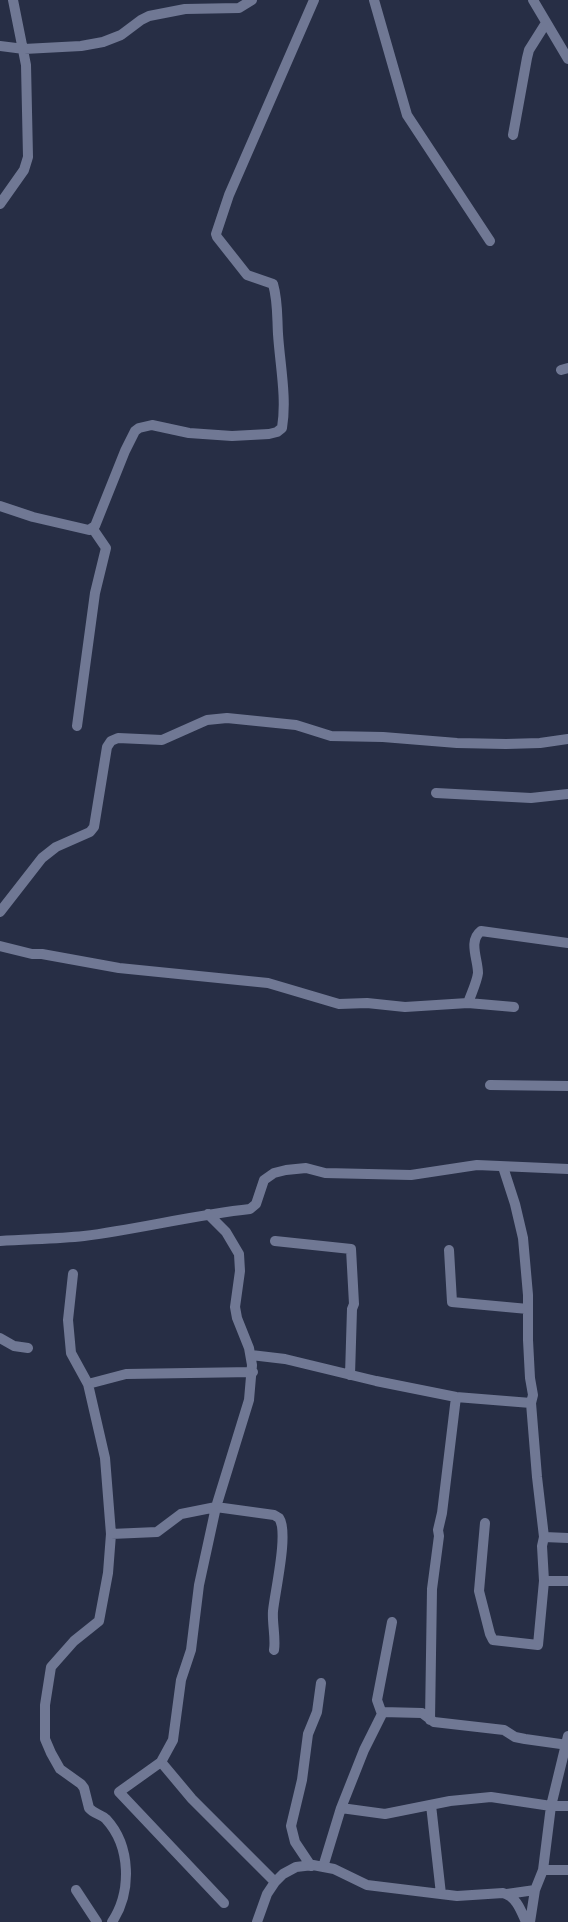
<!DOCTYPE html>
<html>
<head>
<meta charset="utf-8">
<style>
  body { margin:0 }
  canvas { display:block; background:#272e45 }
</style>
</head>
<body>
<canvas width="568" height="1922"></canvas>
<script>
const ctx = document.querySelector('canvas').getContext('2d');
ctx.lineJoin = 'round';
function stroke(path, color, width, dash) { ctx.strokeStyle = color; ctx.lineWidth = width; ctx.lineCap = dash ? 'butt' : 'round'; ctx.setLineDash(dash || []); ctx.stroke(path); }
stroke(new Path2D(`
  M374 0 407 115 490 241
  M533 0 568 59
  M0 46 24 49 81 46 103 42 121 35 141 20 149 16 185 9 239 8 252 0
  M513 135 527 58 529 50 546 23
  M0 204 24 170 28 157 26 65 13 0
  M561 370 568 368
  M0 506 33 517 89 530 95 526 125 451 135 431 139 428 152 425 189 433 232 436 269 434 277 432 282 428C287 398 280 365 278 334 277 317 278 301 273 284L247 275 217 237 216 234 229 195 314 0
  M77 726 95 593 106 548 93 529
  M436 793 531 798 568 794
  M0 912 42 858 56 847 90 832 94 827 107 747 111 741 118 738 162 740 207 720 227 718 296 725 331 736 383 737 457 743 506 744 540 743 568 739
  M0 946 32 954H42L119 968 268 983 339 1004 367 1003 405 1007 468 1003 514 1007
  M468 1003C471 994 477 982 478 973 478 959 468 941 481 931L568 943
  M490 1085 568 1086
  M208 1214 226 1232 239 1254 240 1271 235 1307 237 1318 249 1348 252 1365 249 1400 216 1507 199 1585 191 1650 181 1680 173 1740 161 1762 119 1792 224 1903
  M0 1241C28 1239 56 1239 84 1236 139 1229 194 1215 250 1209L256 1204 264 1180 274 1173 286 1170 306 1168 325 1173 411 1175 477 1165 568 1169
  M275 1241 351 1249 354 1304 352 1309 350 1375
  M449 1250 452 1302 528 1309
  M73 1274 68 1320 71 1353 88 1384 105 1458 111 1534 108 1573 99 1621 74 1641 51 1667 45 1705V1739L51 1753 60 1769 81 1784 84 1788 89 1808C94 1814 101 1814 106 1819 131 1846 132 1892 112 1922
  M0 1338 14 1346 28 1348
  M251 1355 285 1359 376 1381 456 1397 531 1403
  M88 1384 126 1374 253 1372
  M485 1523 479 1591 490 1634 493 1640 538 1645 544 1581 542 1546 544 1537 537 1477 531 1403 533 1395 530 1378 528 1340V1295L523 1238 515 1204 503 1167
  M111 1534 157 1532 181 1514 216 1507 274 1515 279 1518C289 1532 275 1591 273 1611 272 1623 276 1639 274 1650
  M544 1537 568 1538
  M544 1581H568
  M382 1712 422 1713 434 1722 504 1730 515 1737 525 1739 568 1745
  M430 1720 432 1589 439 1536 438 1530 442 1513 456 1397
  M161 1762 192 1799 275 1882
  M431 1805 441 1894
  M341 1808 385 1814 450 1801 491 1797 551 1806H568
  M311 1866 295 1842 291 1826 302 1780 308 1734 317 1712 321 1683
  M323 1867 341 1808 364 1750 382 1714 377 1700 392 1622
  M543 1870H568
  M76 1890 97 1922
  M507 1894 535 1890
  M257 1922 267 1894 275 1882 283 1874 296 1867 313 1865 334 1869 367 1885 457 1896 503 1893C517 1897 521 1911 526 1922
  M530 1922 535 1890 543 1870 551 1806 568 1736`), '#707894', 10);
</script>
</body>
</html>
